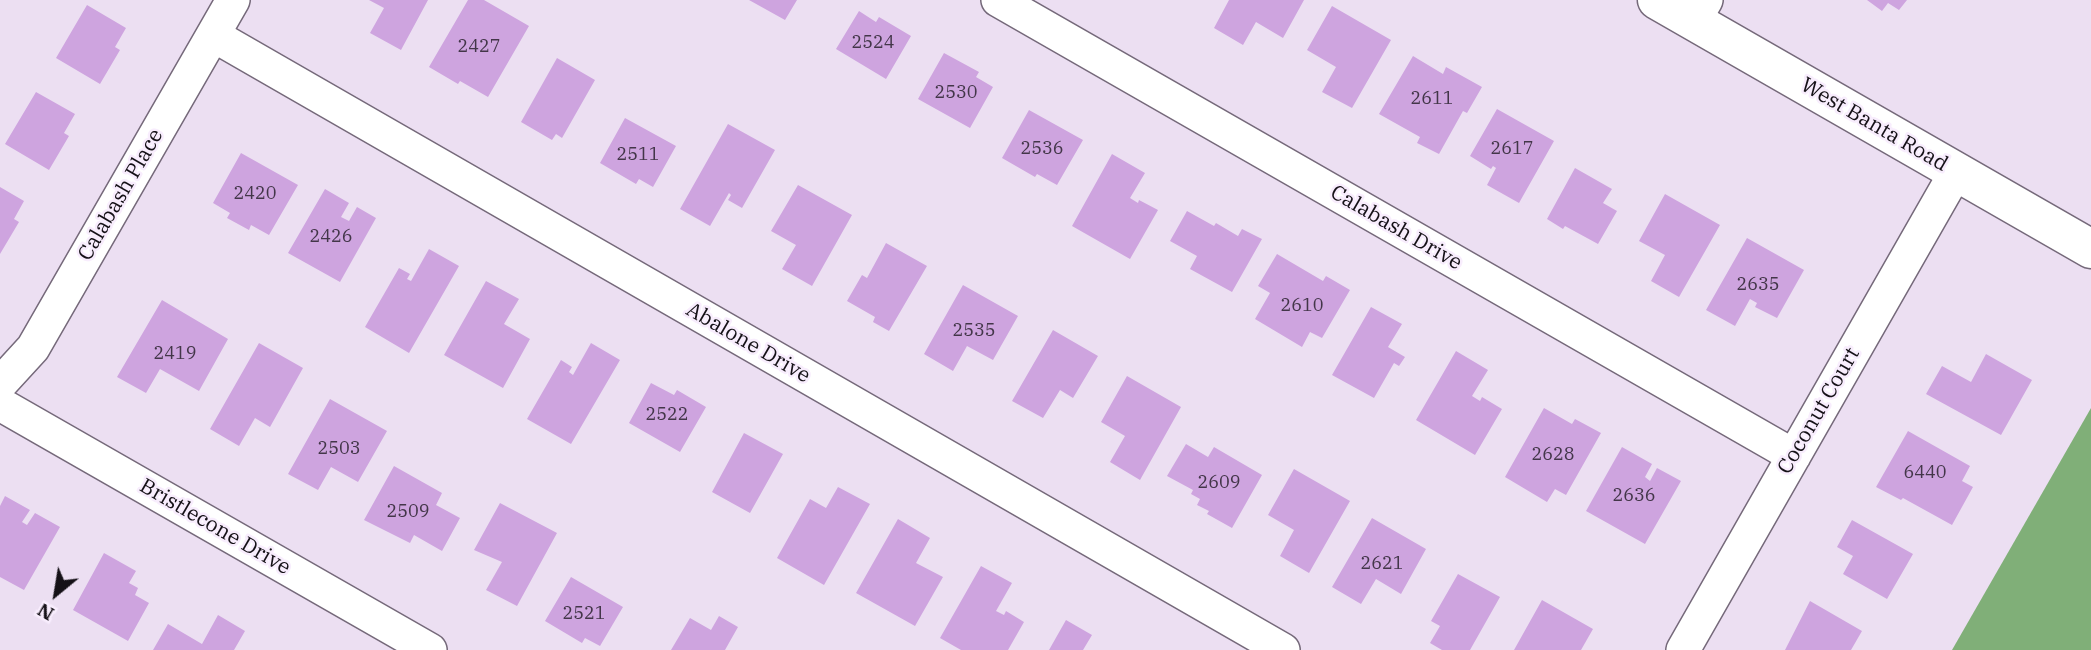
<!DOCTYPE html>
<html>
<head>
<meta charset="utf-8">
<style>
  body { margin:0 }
  #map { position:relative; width:2091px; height:650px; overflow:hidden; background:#ecdff2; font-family:"IBM Plex Serif",serif }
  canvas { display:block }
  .north { position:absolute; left:21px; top:559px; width:70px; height:70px; -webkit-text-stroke:5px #f8edfd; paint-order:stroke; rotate:210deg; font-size:19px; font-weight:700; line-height:28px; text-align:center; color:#151117 }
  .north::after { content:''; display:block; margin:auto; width:24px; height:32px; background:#151117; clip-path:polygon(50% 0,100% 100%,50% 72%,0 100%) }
</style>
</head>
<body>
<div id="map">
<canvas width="2091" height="650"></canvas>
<div class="north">N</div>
</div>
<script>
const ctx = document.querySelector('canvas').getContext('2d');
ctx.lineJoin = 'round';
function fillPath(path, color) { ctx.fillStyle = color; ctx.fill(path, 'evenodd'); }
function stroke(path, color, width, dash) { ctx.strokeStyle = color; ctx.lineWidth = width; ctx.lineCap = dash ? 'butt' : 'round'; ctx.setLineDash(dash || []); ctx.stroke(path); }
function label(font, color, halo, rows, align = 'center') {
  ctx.font = font + ' "IBM Plex Serif",serif'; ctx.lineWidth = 5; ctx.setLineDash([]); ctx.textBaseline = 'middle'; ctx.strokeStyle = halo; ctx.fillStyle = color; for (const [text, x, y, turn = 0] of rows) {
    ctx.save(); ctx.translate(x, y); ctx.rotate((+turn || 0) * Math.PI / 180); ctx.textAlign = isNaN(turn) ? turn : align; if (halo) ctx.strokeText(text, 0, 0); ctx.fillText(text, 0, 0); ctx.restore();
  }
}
fillPath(new Path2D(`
  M2091 408V650H1952Z`), '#80af78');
fillPath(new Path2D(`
  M369 0H428L401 50 370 33 384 8Z
  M468 0H484L529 26 488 97 460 81 458 84 429 67Z
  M749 0H797L785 20Z
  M1229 0H1304L1283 38 1256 22 1243 45 1214 28Z
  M1867 0H1907L1899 10 1888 3 1882 11Z
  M87 5 126 28 115 47 120 50 100 84 56 58Z
  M1332 6 1391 40 1352 108 1322 92 1336 67 1307 50Z
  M859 11 876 22 879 17 911 36 886 79 836 49Z
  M944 53 979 72 976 77 993 87 970 128 918 99Z
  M1413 56 1443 74 1446 67 1482 87 1467 113 1463 111 1439 154 1417 143 1420 137 1379 114Z
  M557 58 595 80 562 138 556 134 552 140 521 122Z
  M36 92 75 114 64 133 69 136 49 170 5 144Z
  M1497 109 1554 141 1519 203 1487 185 1496 168 1493 166 1491 169 1470 156Z
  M1029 110 1083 140 1057 185 1037 174 1035 177 1002 158Z
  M625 118 676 146 653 187 639 179 636 184 600 163Z
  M728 124 775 150 742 208 728 200 731 195 729 193 710 226 680 209Z
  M241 153 298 185 269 235 251 225 249 230 227 218 230 213 213 203Z
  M1112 154 1145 173 1130 198 1138 203 1139 200 1158 210 1130 259 1072 226Z
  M1575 168 1612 189 1603 203 1617 211 1598 244 1565 226 1563 229 1547 219Z
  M798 185 852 215 812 286 782 269 796 245 771 231Z
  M0 187 24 201 14 219 19 222 0 254Z
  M325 189 349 203 341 217 349 221 357 207 376 218 340 282 288 253Z
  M1665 194 1720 225 1679 297 1651 281 1665 255 1639 241Z
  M1187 211 1214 226 1216 223 1238 236 1242 229 1262 239 1232 292 1190 269 1197 256 1170 241Z
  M1747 238 1804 270 1777 318 1755 307 1757 303 1750 299 1735 326 1706 310Z
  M886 243 927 266 889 331 873 322 875 317 847 301 862 275 867 278Z
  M429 249 459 266 409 353 365 327 399 268 410 274 407 279 411 281Z
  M1277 254 1323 281 1326 276 1350 290 1322 338 1310 332 1302 347 1255 319 1270 293 1258 286Z
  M486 281 519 299 504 324 530 339 503 388 444 355Z
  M963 285 1018 316 993 360 967 346 953 371 924 354Z
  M162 300 228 339 199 391 160 369 146 393 117 377Z
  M1371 307 1402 324 1388 347 1405 357 1399 366 1394 363 1374 398 1332 375Z
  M1053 330 1098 356 1073 398 1060 390 1043 418 1012 401Z
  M259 343 303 368 270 427 255 418 239 446 210 429Z
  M591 343 620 360 571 444 527 419 561 360 572 367 569 372 573 375Z
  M1456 351 1488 370 1472 396 1480 401 1482 397 1502 409 1475 455 1416 420Z
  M1986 354 2032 380 2001 435 1926 394 1942 366 1971 382Z
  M1127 376 1181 407 1140 480 1110 462 1125 436 1101 422Z
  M651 383 674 395 677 390 706 407 680 452 629 423Z
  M330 399 387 431 358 482 331 467 318 490 288 474Z
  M1544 408 1572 424 1575 419 1601 433 1566 495 1555 489 1547 502 1505 477Z
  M1908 431 1970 466 1962 481 1973 487 1952 525 1903 498 1901 500 1876 487Z
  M744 433 783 454 750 513 712 492Z
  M1186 444 1208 457 1214 447 1262 475 1232 528 1207 514 1209 511 1197 505 1200 499 1191 494 1193 490 1167 476Z
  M1622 447 1652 464 1645 477 1650 481 1657 468 1681 481 1645 544 1586 511Z
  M394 466 442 493 436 505 460 518 442 551 414 535 410 543 364 520Z
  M1294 469 1350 501 1309 573 1280 556 1294 530 1268 515Z
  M838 487 870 504 824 585 777 558 810 499 826 508Z
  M5 496 30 510 22 522 27 525 35 513 60 527 24 590 0 577V506Z
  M500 503 557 533 517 606 486 590 502 562 474 550Z
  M1372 518 1426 549 1401 594 1376 579 1361 604 1332 587Z
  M898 519 930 538 916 563 943 577 915 626 856 593Z
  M1852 520 1913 554 1887 599 1843 574 1853 556 1837 547Z
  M104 553 136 571 129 583 138 588 135 595 149 603 128 641 73 610Z
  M981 566 1012 583 996 611 1004 615 1006 611 1024 622 1008 650H961L940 638Z
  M1458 574 1500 597 1470 650H1442L1430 643 1440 626 1431 621Z
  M571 577 623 607 600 646 585 638 582 643 545 621Z
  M1542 600 1593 629 1581 650H1514Z
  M1810 601 1862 631 1851 650H1785Z
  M218 615 245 631 234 650H153L168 624 202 644Z
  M719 616 738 627 725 650H671L690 618 711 630Z
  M1066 620 1092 635 1083 650H1049Z`), '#cea4df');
const minor = new Path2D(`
  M998 0 1794 456
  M1694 21 1706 0
  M213 35 1283 650
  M0 384 33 348 233 0
  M0 404 430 650
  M1683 650 1956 172`);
const tertiary = new Path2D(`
  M1657 0 2091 249`);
stroke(minor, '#75697a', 36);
stroke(tertiary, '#75697a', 41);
stroke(minor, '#fff', 33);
stroke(tertiary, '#fff', 38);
label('18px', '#433649', null, [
  ["2524",873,43],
  ["2427",479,47],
  ["2530",956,93],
  ["2611",1432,99],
  ["2536",1042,149],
  ["2617",1512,149],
  ["2511",638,155],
  ["2420",255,194],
  ["2426",331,237],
  ["2635",1758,285],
  ["2610",1302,306],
  ["2535",974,331],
  ["2419",175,354],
  ["2522",667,415],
  ["2503",339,449],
  ["2628",1553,455],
  ["6440",1925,473],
  ["2609",1219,483],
  ["2636",1634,496],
  ["2509",408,512],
  ["2621",1382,564],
  ["2521",584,614]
]);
label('21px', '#151117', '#f8edfd', [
  ["West Banta Road",1874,125,30],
  ["Calabash Place",121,195,-60],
  ["Calabash Drive",1396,228,30],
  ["Abalone Drive",748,343,30],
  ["Coconut Court",1819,411,-60],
  ["Bristlecone Drive",215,527,30]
]);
</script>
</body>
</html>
